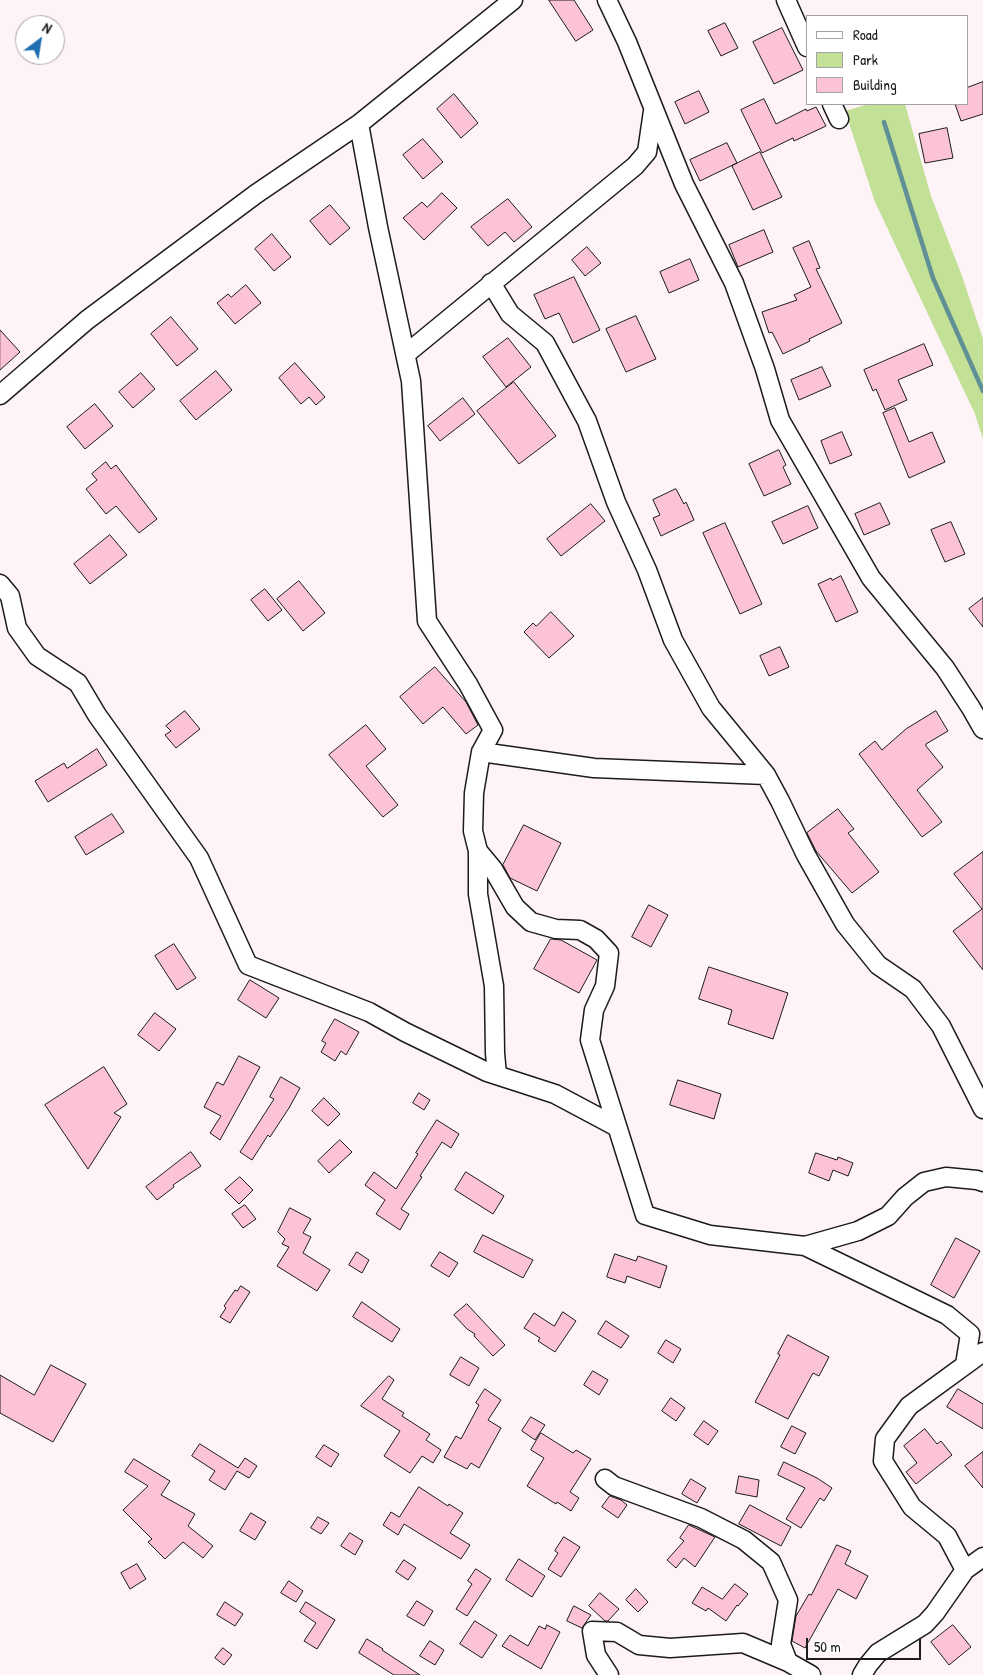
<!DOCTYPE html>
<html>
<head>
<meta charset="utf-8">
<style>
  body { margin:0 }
  #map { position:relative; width:983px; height:1675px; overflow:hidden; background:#fef3f7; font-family:"Patrick Hand",sans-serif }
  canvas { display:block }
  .legend { position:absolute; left:806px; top:15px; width:162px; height:90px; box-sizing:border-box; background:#fff; border:1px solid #a4a4a4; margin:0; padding:6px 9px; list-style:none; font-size:15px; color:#1c1c1c }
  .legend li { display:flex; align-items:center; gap:10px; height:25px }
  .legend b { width:25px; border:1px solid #a4a4a4 }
  .north { position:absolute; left:15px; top:15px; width:50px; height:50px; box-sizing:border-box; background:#fff; border:1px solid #a4a4a4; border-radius:50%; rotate:31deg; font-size:14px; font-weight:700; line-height:20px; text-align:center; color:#1c1c1c }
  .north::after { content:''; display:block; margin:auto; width:18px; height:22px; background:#1f6fb2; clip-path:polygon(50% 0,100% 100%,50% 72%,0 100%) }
  .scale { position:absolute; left:806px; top:1638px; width:115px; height:22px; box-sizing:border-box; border:2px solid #1c1c1c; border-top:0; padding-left:6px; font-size:15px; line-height:18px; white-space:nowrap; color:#1c1c1c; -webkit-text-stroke:4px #fff; paint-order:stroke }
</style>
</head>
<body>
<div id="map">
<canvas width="983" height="1675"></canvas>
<ul class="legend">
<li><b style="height:6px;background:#fff"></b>Road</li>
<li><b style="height:14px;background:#c3e097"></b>Park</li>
<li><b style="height:14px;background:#fcc2d6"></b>Building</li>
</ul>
<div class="north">N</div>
<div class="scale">50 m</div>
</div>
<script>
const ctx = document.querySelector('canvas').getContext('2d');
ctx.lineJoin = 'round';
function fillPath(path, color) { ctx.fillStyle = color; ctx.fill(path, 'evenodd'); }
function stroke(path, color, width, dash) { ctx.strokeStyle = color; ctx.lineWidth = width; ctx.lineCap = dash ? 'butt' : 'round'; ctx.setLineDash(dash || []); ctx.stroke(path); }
fillPath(new Path2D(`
  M869 104H905L931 196 962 276 983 339V439L975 414 875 202 845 111Z`), '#c3e097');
stroke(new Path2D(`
  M884 122 933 278 983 391`), '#609096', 4.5);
const building = new Path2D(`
  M549 0H574L593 30 576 41Z
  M725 23 738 48 721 56 708 31Z
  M782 28 803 70 774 84 753 42Z
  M983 82V114L961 121 955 104H967V88Z
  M699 91 709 112 685 124 675 102Z
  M454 94 478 123 461 138 437 109Z
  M764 99 776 124 806 109 807 111 816 107 826 126 794 141 793 138 762 153 741 110Z
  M947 128 953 158 925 163 919 134Z
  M423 139 443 162 423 179 403 155Z
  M727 143 737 163 700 181 690 160Z
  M760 152 782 197 753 210 732 166Z
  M442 193 457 208 424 240 403 218 422 202 427 207Z
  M508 199 532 227 514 242 505 232 488 246 471 227Z
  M330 205 350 228 330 245 310 221Z
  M764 230 773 252 738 267 729 245Z
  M272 234 291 257 274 271 255 249Z
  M809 241 820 268 816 269 842 323 809 339 810 341 783 354 772 332 769 333 762 312 797 300 794 295 811 287 793 248Z
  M587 247 601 263 585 276 572 260Z
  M690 259 699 280 669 293 660 272Z
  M574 277 600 330 573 343 559 313 545 319 534 295Z
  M246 285 261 303 235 324 217 303 228 294 231 297Z
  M636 316 656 359 626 372 606 329Z
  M171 317 198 349 177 366 151 334Z
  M0 330 20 352 0 370Z
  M508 338 531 367 506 387 483 357Z
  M924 344 933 365 898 380 907 400 885 410 876 389 873 391 864 370Z
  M295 363 325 397 316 405 309 397 301 404 279 378Z
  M822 367 831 386 799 400 791 380Z
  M216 371 232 390 196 420 180 401Z
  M141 373 155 389 133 408 119 392Z
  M514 382 556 436 519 464 477 411Z
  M463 398 475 414 440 441 428 426Z
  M95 404 113 426 85 449 67 427Z
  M895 408 909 442 932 432 945 462 909 478 883 413Z
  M842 432 852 455 830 464 821 441Z
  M779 450 786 465 783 467 791 484 764 496 749 464Z
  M106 462 111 469 116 465 157 519 139 533 116 506 106 514 86 489 97 480 92 474Z
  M676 489 684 504 686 502 694 520 661 536 653 518 660 515 653 500Z
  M880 503 890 524 864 535 855 514Z
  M591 504 605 521 561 556 547 539Z
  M808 506 818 528 783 544 772 522Z
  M951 522 965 554 945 562 931 530Z
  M725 523 762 604 740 614 703 533Z
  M110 535 127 555 90 584 74 564Z
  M841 576 858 612 836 622 818 584 831 578 832 580Z
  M299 581 325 613 303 631 277 599Z
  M265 589 282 610 268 621 251 600Z
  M983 598V627L969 609Z
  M551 612 574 636 549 658 524 632 533 623 536 626Z
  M780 647 789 667 769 676 760 656Z
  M435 667 466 702 478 725 466 734 443 707 423 724 400 697Z
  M185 711 200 729 176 748 165 735 171 731 166 726Z
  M936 711 948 731 926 744V746L943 767 917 790 942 822 922 837 859 754 875 741 882 750 906 729Z
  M366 725 386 749 366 766 398 805 383 817 329 755Z
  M97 749 107 765 48 802 35 781 64 763 67 768Z
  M838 809 854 829 848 833 879 872 852 893 816 851 807 833Z
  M112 814 124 832 86 855 75 837Z
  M524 825 561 843 537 891 510 878 503 865Z
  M983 852V970L953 931 982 909 954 874Z
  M649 905 668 915 651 947 632 937Z
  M551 939 561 940 597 960 579 993 534 969Z
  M174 944 196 978 177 990 155 956Z
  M709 967 788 993 773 1039 728 1024 732 1010 699 999Z
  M250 980 279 998 266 1018 238 1000Z
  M155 1013 176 1029 159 1051 138 1035Z
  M335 1019 359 1032 346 1055 341 1051 335 1061 321 1052 326 1043 322 1041Z
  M239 1056 260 1067 220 1140 210 1133 221 1116 204 1107 217 1082 223 1085Z
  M104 1067 127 1104 114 1113 121 1117 88 1169 45 1105Z
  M281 1077 300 1088 289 1108 270 1137 268 1135 252 1160 240 1152 274 1099 270 1097Z
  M678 1080 721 1094 714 1119 670 1105Z
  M419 1093 430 1100 424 1110 413 1103Z
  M324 1098 340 1114 328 1126 312 1111Z
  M437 1120 459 1134 451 1148 442 1142 420 1176 422 1177 401 1209 409 1214 400 1230 376 1214 385 1200 365 1185 374 1172 396 1189 418 1154 416 1153Z
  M340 1140 352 1152 329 1173 318 1161Z
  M191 1152 201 1166 173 1185 174 1187 157 1200 146 1187Z
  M816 1153 837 1160 838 1157 853 1163 848 1176 833 1170 829 1181 809 1173Z
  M466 1172 504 1196 493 1214 455 1190Z
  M240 1177 253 1190 239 1204 225 1190Z
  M245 1205 256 1219 243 1228 232 1214Z
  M290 1208 311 1219 303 1233 311 1237 303 1253 330 1270 317 1291 277 1266 289 1247 282 1244 285 1239 278 1232Z
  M483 1235 533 1260 523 1278 474 1252Z
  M956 1238 980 1251 954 1298 931 1285Z
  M357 1252 369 1260 362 1273 349 1265Z
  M440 1252 458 1263 449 1277 431 1266Z
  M615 1254 636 1261 638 1256 667 1266 660 1288 627 1276 625 1283 607 1277Z
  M241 1286 250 1292 230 1323 220 1317 226 1308 224 1306 235 1290 237 1291Z
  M362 1302 400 1329 392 1342 353 1317Z
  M467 1304 505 1345 493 1356 474 1336 475 1334 467 1329 454 1315Z
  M563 1312 576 1321 555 1352 538 1341 540 1338 524 1328 534 1313 554 1326Z
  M606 1321 629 1336 621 1348 598 1334Z
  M788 1335 829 1357 819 1376 813 1373 788 1419 755 1402 780 1355 778 1354Z
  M666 1340 681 1349 673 1363 658 1353Z
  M461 1357 479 1368 469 1386 450 1375Z
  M51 1365 86 1384 53 1442 0 1413V1375L34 1395Z
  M593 1371 608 1380 599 1395 584 1385Z
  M389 1376 394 1380 382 1399 404 1413 402 1416 430 1434 426 1440 441 1450 433 1463 422 1456 410 1473 384 1456 400 1431 361 1406Z
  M485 1389 501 1400 488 1420 501 1428 479 1468 471 1463 467 1469 444 1457 456 1436 461 1439 479 1405 476 1403Z
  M958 1389 983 1404V1429L947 1407Z
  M671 1398 685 1408 676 1421 662 1411Z
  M531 1417 545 1425 535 1440 522 1431Z
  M704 1421 718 1431 708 1445 694 1435Z
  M792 1426 806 1433 795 1454 781 1447Z
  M925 1429 937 1444 941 1441 952 1455 916 1484 906 1472 917 1463 904 1446Z
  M541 1433 573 1453 576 1450 591 1459 570 1492 579 1498 571 1511 557 1502 556 1504 527 1486 544 1458 531 1450Z
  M200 1444 238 1468 245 1458 257 1466 249 1478 237 1471 225 1490 209 1480 215 1471 192 1456Z
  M324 1445 339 1454 331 1467 316 1457Z
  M983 1452V1488L965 1466Z
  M134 1459 170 1481 161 1495 195 1514 188 1526 213 1546 203 1558 183 1542 165 1559 148 1542 152 1539 123 1510 148 1486 125 1472Z
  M784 1462 817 1478 832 1488 824 1501 820 1498 801 1528 786 1519 805 1488 778 1475Z
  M739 1476 759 1480 757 1497 736 1493Z
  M691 1479 706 1488 697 1503 682 1494Z
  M419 1487 448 1506 449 1504 463 1513 450 1533 470 1545 461 1559 404 1524 398 1535 383 1525 391 1512 399 1517Z
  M610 1496 621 1500 627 1505 618 1518 602 1507Z
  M750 1505 791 1527 781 1546 739 1524Z
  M251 1513 266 1522 255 1540 240 1531Z
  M318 1517 329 1523 321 1534 311 1528Z
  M689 1525 715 1537 695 1567 684 1558 676 1568 667 1560 684 1541 680 1538Z
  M350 1533 363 1541 355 1555 341 1546Z
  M564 1537 580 1547 561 1577 548 1569 558 1553 555 1551Z
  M837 1545 851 1551 845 1564 868 1576 856 1599 838 1589 805 1648 792 1641 796 1616 809 1594 811 1595Z
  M519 1559 545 1576 532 1597 506 1580Z
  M404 1560 416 1568 408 1580 396 1572Z
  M137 1564 146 1579 130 1589 121 1573Z
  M476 1569 491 1579 467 1616 456 1609 472 1584 468 1581Z
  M289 1581 303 1591 296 1602 281 1593Z
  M735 1584 748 1594 738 1606 737 1605 726 1621 708 1608 706 1611 692 1603 702 1587 722 1599Z
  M636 1589 648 1602 638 1612 626 1600Z
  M600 1593 619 1609 608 1621H605L589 1606Z
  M417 1601 433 1611 424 1626 407 1616Z
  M225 1602 243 1614 235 1626 217 1615Z
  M306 1602 335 1620 317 1649 304 1641 316 1623 300 1612Z
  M574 1606 591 1615 582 1628 567 1621Z
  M475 1621 497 1635 482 1658 460 1644Z
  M547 1625 560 1632 541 1669 502 1646 510 1635 528 1646 539 1626 545 1629Z
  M953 1625 971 1647 949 1665 931 1642Z
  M367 1639 383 1649 382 1650 420 1675H394L359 1653Z
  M430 1641 444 1650 435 1665 420 1656Z
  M223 1648 232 1655 224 1665 215 1658Z`);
fillPath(building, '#fcc2d6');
stroke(building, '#1c1c1c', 1);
const minor = new Path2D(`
  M607 0 627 42 684 184 734 283 765 369 780 420 871 578 945 668 971 708 983 729
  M786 0 807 47
  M832 104 839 119
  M359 124 378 227 411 381 427 621 468 684 493 730 481 752 474 793 473 831 478 851 493 869 515 907 531 922 556 929 580 930 596 939 609 953 605 986 594 1010 590 1040 645 1215 710 1235 805 1246 858 1231 888 1216 905 1197 924 1182 946 1177 977 1180 983 1182
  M491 283 510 314 545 343 587 421 616 502 647 570 673 640 711 708 766 775 780 801 806 855 845 924 878 965 913 989 941 1026 983 1109
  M406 354 635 166 647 152 653 111
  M0 395 87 320 256 194 359 124 513 0
  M0 584 10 596 17 628 37 656 78 683 97 715 199 858 248 965 369 1012 405 1032 487 1072 555 1094 617 1127
  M481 752 594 768 766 775
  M478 851V894L494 986 495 1053 497 1075
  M805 1246 947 1315 970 1334 965 1365
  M605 1479 614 1486 701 1518 744 1540 771 1562 788 1600 781 1644 788 1662
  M965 1570 947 1536 912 1507 883 1461 885 1439 909 1406 983 1352
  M609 1675 596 1655 592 1631 617 1632 639 1645 670 1648 743 1643 788 1662 811 1675
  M862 1675 868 1665 878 1653 925 1624 935 1613 965 1570 983 1557`);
stroke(minor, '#1c1c1c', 21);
stroke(minor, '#fff', 18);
</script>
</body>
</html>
